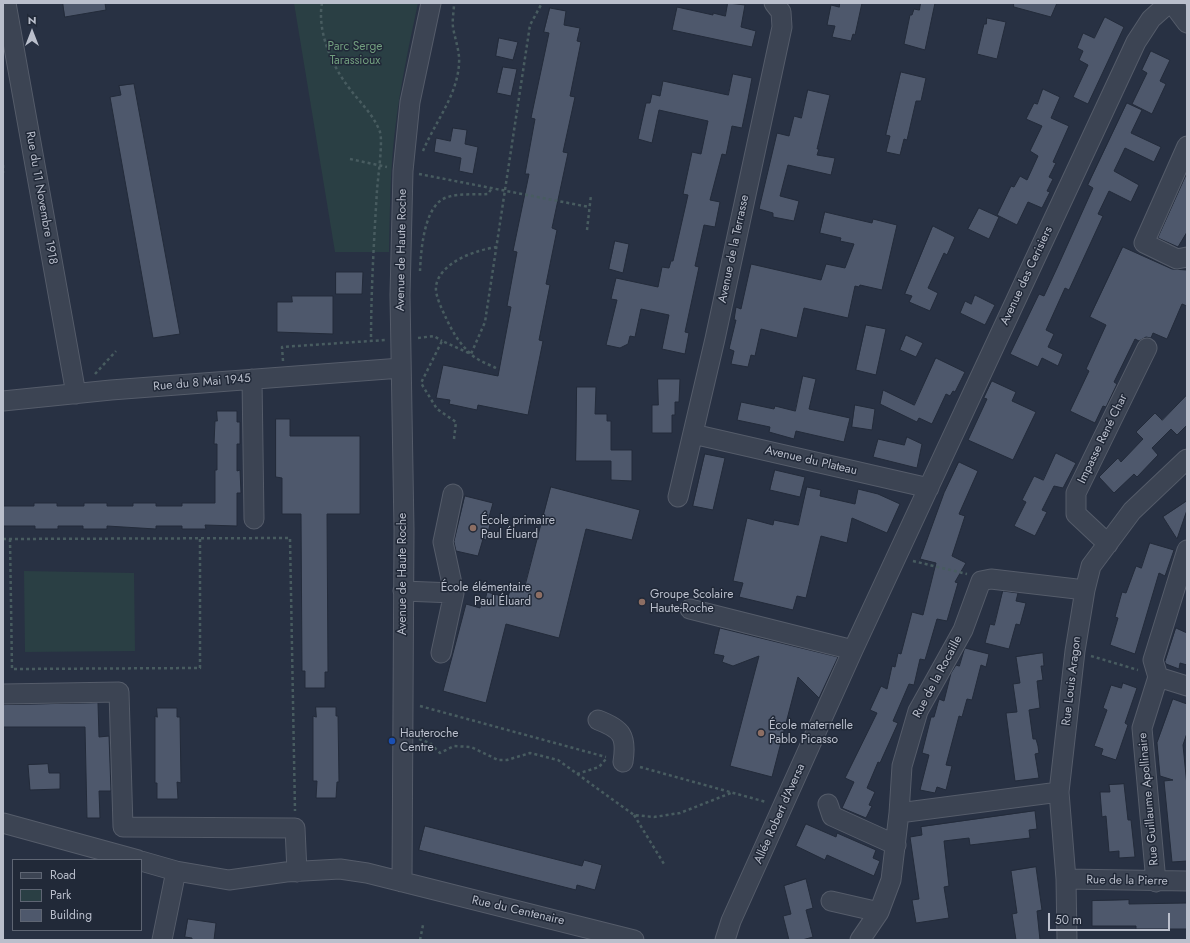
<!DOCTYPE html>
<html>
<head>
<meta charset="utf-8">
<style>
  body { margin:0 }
  #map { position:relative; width:1190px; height:943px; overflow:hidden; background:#283143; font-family:Jost,sans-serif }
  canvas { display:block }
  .frame { position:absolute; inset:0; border:4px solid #babfcc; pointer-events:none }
  .legend { position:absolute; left:12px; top:859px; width:130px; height:72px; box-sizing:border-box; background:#212938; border:1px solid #5e6573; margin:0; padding:5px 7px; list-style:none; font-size:12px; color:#babfcc }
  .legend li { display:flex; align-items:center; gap:8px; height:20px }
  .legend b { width:20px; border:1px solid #5e6573 }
  .north { position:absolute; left:12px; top:12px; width:40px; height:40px; -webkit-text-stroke:3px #212938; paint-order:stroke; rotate:0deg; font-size:11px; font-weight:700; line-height:16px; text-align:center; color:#babfcc }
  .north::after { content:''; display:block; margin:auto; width:14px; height:18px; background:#babfcc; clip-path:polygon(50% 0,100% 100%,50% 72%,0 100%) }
  .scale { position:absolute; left:1048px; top:913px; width:122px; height:18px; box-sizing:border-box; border:2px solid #babfcc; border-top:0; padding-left:5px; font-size:12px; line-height:14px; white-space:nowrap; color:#babfcc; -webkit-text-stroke:3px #212938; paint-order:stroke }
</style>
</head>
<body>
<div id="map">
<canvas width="1190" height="943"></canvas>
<div class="frame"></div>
<ul class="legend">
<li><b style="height:5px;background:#3c4453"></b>Road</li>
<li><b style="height:11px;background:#2a3f44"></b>Park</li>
<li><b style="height:11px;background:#4e586c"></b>Building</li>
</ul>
<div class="north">N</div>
<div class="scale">50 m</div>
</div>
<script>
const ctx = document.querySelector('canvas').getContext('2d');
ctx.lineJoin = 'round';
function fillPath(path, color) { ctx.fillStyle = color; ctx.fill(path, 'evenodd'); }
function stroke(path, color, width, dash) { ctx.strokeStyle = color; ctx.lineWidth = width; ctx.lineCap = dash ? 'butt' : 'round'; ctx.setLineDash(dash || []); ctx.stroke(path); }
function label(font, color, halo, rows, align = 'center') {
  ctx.font = font + ' Jost,sans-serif'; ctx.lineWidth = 3; ctx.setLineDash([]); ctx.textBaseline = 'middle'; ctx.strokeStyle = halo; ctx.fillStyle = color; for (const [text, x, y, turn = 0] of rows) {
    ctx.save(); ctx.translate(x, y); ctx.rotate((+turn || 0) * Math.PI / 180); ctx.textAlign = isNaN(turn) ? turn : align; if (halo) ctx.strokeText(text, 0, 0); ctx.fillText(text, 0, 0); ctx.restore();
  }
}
fillPath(new Path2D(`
  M294 3H418C409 45 400 87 395 130 390 170 390 211 389 252H335Z
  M24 571 134 573 135 651 25 652Z`), '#2a3f44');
const building = new Path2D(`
  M63 3H105L106 10 65 17Z
  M728 3 745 5 741 27 756 31 752 47 672 30 677 7 713 15V13L725 16Z
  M840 3H862L855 35 853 34 851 41 832 37 835 26 827 25 831 5 839 7Z
  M921 3H935L925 50 904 44 910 15H912L914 9 919 10Z
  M1014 3H1057L1051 17 1014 7Z
  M550 8 566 11 564 25 580 28 577 41 581 42 570 96 575 97 563 152 568 153 552 228 557 230 546 284 550 285 539 340 543 341 528 415 478 405 477 410 449 404 450 400 436 398 443 365 498 376 511 307 507 306 517 252 513 251 529 174H525L535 119 531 118 549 33 544 32Z
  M1105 17 1124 27 1088 104 1073 97 1088 65 1079 60 1083 51 1077 48 1083 33 1094 38Z
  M987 18 1006 22 997 59 977 54 984 24H986Z
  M499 38 518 42 513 60 496 56Z
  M1151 51 1170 60 1160 81 1166 84 1152 114 1132 104 1147 73 1142 70Z
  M503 67 517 69 511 96 497 93Z
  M901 72 926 78 921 101H916L907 140 904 139 900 155 886 152 890 136 886 135Z
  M733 74 752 78 748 99 742 128 732 126 726 155 722 154 710 200 720 202 715 227 704 225 695 266 699 267 685 332 689 333 685 354 662 349 669 315 641 309 635 337 630 336 628 344 620 348 606 345 617 300 611 299 616 278 658 287 662 267 669 268 671 261H673L688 195 683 194 692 152 701 154 708 121 659 110 652 143 638 139 646 103H650L652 94 660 96 663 81 728 95Z
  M134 84 180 334 153 338 110 97 121 95 119 86Z
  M1043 89 1060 97 1051 118 1069 126 1053 162 1056 163 1049 177 1053 179 1047 191 1050 192 1042 208 1028 202 1017 225 997 215 1011 186 1014 187 1020 176 1027 180 1038 156 1030 151 1042 126 1026 119 1034 103 1037 104Z
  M808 90 830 95 817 149H819L817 155 835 158 831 175 788 165 780 196 799 201 794 221 773 217V213L759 209 777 133 789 136 794 116 801 118Z
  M1127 103 1142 110 1131 133 1161 147 1154 162 1125 148 1114 171 1139 185 1131 202 1109 191 1098 214 1103 216 1069 290 1065 288 1046 330 1054 334 1048 347 1063 354 1058 366 1042 358 1038 367 1010 354 1039 294 1044 296 1057 268 1093 188 1088 185Z
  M453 128 467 130 465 144 478 147 473 174 459 171 461 158 434 152 436 138 450 141Z
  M1187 173V232L1178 247 1158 238Z
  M979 208 999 217 989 239 968 229Z
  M825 212 872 223 873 219 897 225 882 290 860 285 859 287 855 286 848 318 804 308 797 338 761 329 755 356 751 355 748 367 731 364 734 351 729 349 736 320H734L736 307 741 309 751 264 821 280 826 264 845 268 854 244 840 241 841 238 820 233Z
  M933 226 955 237 947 255 944 253 928 288 938 293 930 311 909 302 912 296 905 294Z
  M615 241 629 244 623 273 609 269Z
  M1123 247 1172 269 1187 270V306L1182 304 1167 339 1153 333 1151 338 1146 337 1139 341 1135 339 1114 382 1117 384 1106 407 1103 406 1095 423 1070 411 1089 371 1086 369 1106 325 1090 317Z
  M336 272H363L362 294H336Z
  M975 295 995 305 985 325 960 313 965 301 971 304Z
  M292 296H333V334L277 332V302H292Z
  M866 325 886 329 876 375 856 370Z
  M906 335 923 343 916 357 900 350Z
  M936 358 965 372 955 392 953 391 950 396 946 394 932 424 919 418 917 422 880 404 883 390 914 405Z
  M803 376 816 379 809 409 850 418 844 442 796 431 794 439 769 432 770 427 737 420 741 402 774 409 775 406 795 411Z
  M658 379H680L679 402H675V415H672V433H652V405H658Z
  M992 381 1016 392 1012 401 1036 412 1013 460 968 440 987 399 984 398Z
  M577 387H596L595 414H607V421H611V450H632V481L611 480V461H576Z
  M1187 395V425L1177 435 1171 429 1152 448 1158 455 1137 477 1134 474 1114 493 1099 477 1118 458 1121 462 1143 439 1136 432 1155 413 1162 420Z
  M855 405 875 409 872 430 852 427Z
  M217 411H237V422H240V444H237V471L240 470 241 493H237V526L205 525 206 529H182V526H156V529L107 526V529H83V526H58V529H35V526H3V506H34V503H57V506H84V503H107V506H133V503H156V506H182V503H215V470H217V444H214L215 421H217Z
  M276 419H290V436H360V514H327L328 672H325V688H305V671H302L301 514H282V478L276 477Z
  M907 437 922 444 917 468 873 457 878 439 904 445Z
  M1056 453 1076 463 1063 488 1054 486 1042 510 1047 512 1035 536 1014 526 1026 502 1022 500 1034 476 1043 480Z
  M705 454 725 458 713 510 693 506Z
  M959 462 978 471 959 514 965 516 952 556 966 563 955 582 958 583 947 621 937 619 925 660 920 659 914 685 909 684 893 721 898 723 880 763 878 762 867 788 875 792 869 805 872 806 866 818 842 808 854 782 845 778 877 713 870 710 881 686 887 689 892 666 895 667 898 653 901 654 912 612 923 615 936 563 920 559 944 493Z
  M775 470 805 477 800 497 770 490Z
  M551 487 640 510 632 540 586 529 559 638 506 624 486 703 443 691 466 604 480 608 481 604 484 605 487 592 508 598 511 585 524 588Z
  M807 487 821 490 820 496 855 504 858 489 878 494 900 504 887 533 852 518 847 543 821 536 806 598 797 596 793 610 739 597 743 583 733 581 747 518 773 525 774 520 798 525Z
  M465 496 493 503 489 517H492L486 540 483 539 478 556 456 551 454 542Z
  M1187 501V510L1177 539 1163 517Z
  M1150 543 1174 550 1165 576 1159 573 1135 654 1110 645 1118 618 1115 617 1122 592 1126 593 1136 566 1141 568Z
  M1003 591 1018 593 1016 601 1026 603 1020 625 1016 624 1009 649 985 643 990 624 994 625Z
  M720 628 838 657 819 698 798 677 772 777 730 766 759 656 733 666 722 662 724 656 714 654Z
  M1176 628 1187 633V665L1180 663 1179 669 1166 664 1165 662Z
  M965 648 989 654 986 667 981 665 972 700 967 699 962 717 959 716 946 765 952 766 946 790 937 787 935 793 920 790 929 755 922 753 931 717H934L939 699 944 701 951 673 956 665 959 666Z
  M1043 653 1044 666H1041L1043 680 1037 681 1040 708 1029 710 1033 739H1036L1038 746 1039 753 1035 754 1039 778 1015 781 1006 713 1017 712 1013 684 1020 683 1016 657Z
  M1123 683 1137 688 1125 723 1128 725 1116 760 1101 755 1103 749 1094 746 1107 710 1103 708 1111 685 1121 688Z
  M1173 699 1187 704V733L1183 745 1187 786V861L1172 862 1164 781 1173 780 1160 776 1157 743Z
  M98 703 99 737 109 736 111 791H99L100 818H87L85 727H3V705Z
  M316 707H336V716H338L339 782H337L336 798H316L317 781H313V716L316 717Z
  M157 708H177V717H180L181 783 177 782 178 799H157V783H155V716L157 717Z
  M48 764 49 773H60V789L30 790 28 765Z
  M1124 784 1128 820H1131L1135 857 1119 858V851L1109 852 1106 816 1102 817 1100 792H1110L1109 785Z
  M1035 811 1037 829 1029 830 1030 838 970 845 969 838 944 841 949 886 944 887 949 918 916 923 912 900 919 899 910 837 922 835 921 827Z
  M806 824 836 837 837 833 876 850 873 858 880 861 874 876 827 855 825 860 796 846Z
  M425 826 582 866 584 860 602 865 595 890 577 885 576 890 419 850Z
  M1036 867 1042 910 1037 911 1040 940H1016L1012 914 1017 913 1011 871Z
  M806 879 813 908 806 910 813 937 802 940H789L783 916 791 914 784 886Z
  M1129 900V904L1187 903V929H1136V926H1092V901Z
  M188 919 216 923 214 940H192V938L185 937Z`);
fillPath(building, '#4e586c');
stroke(building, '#232b3a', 1);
const minor = new Path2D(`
  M6 3 76 394
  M1172 3 1187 23
  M1187 146 1144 243 1177 259 1187 257
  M252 379 254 519
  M3 401 111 390 401 368
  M693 434 929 488
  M453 494 443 542 454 593
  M678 497 715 339 782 27 781 12 774 3
  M1108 544 1076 514V493L1147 348
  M403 591 454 593 441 653
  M690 609 853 650
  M1158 677 1153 660 1187 550
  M3 694 119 692 123 827 295 828 297 872
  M598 720C622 729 627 736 623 762
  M1059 792 899 813 902 766 918 711 963 630 981 581 991 579 1085 590
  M828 804 832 816 896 845
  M3 823 138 860
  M141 861 176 871 229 880 286 872 340 869 367 873 634 940
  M1066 879 1187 881
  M402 882 404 530 400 295 403 171 410 102 431 3
  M1156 882 1142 728 1158 677 1187 686
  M831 901 879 912 891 880 899 813
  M162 940 176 871
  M725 940 731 921 853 650 1136 42 1151 19 1169 3
  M860 940 879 912
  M1067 940 1066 879 1059 792 1075 651 1085 590 1091 566 1132 511 1187 459`);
stroke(minor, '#555c6a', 21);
stroke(new Path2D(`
  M322 3C317 30 331 64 347 85 358 101 373 113 380 132 383 142 378 177 377 190 374 240 371 291 371 342
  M423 151C435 122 457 96 459 64 460 51 455 40 453 27 452 20 454 11 454 3
  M350 159 387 167
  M3 165V173
  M419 174 589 207
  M587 230 591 195
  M420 271C421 250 424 203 448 197 460 193 475 195 488 194L492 188
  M418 338 434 336 442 341
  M283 361 282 347 385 340
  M496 368C488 364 476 360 470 353 459 343 452 331 446 318 442 309 435 296 436 286 440 262 476 250 497 247
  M95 374 116 351
  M454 439 456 422 437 409 421 383 442 341 471 354 485 322 530 25 542 3
  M3 539 290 538 295 811
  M10 539 12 669 200 668V538
  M913 561 967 574
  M1091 656 1138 670
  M420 706 606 757
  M419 739 430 743 440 753 454 746 471 747 498 760H507L530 753 558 760 634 815 654 817 680 813 731 793
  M640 767 766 802
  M577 774 599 767 606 759
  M634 815 664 864
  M420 940 423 925`), '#485c60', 2.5, [3, 3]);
stroke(minor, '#3c4453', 19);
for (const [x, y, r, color] of [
  [473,528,4,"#8d6e63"],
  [539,595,4,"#8d6e63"],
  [642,602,4,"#8d6e63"],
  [761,733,4,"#8d6e63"],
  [392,741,4,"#1a4fb4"]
]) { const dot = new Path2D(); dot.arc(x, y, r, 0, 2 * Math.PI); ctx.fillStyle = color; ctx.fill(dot); stroke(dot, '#212938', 1.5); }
label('12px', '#719d7e', '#212938', [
  ["Parc Serge",355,47],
  ["Tarassioux",355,61]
]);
label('12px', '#babfcc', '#212938', [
  ["Rue du 11 Novembre 1918",41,198,80],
  ["Avenue de la Terrasse",734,249,-78],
  ["Avenue de Haute Roche",402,250,-89],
  ["Avenue des Cerisiers",1027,276,-65],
  ["Rue du 8 Mai 1945",202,383,-5],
  ["Impasse René Char",1103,439,-64],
  ["Avenue du Plateau",811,461,13],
  ["Avenue de Haute Roche",403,574,-90],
  ["Rue de la Rocaille",938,677,-62],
  ["Rue Louis Aragon",1072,681,-83],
  ["Rue Guillaume Apollinaire",1149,799,-95],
  ["Allée Robert d'Aversa",780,814,-66],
  ["Rue de la Pierre",1127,881,1],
  ["Rue du Centenaire",518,911,13]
]);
label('12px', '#babfcc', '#212938', [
  ["École primaire",481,521],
  ["Paul Éluard",481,535],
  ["École élémentaire",531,588,"right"],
  ["Paul Éluard",531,602,"right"],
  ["Groupe Scolaire",650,595],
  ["Haute-Roche",650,609],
  ["École maternelle",769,726],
  ["Pablo Picasso",769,740],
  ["Hauteroche",400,734],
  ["Centre",400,748]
], 'left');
</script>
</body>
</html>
